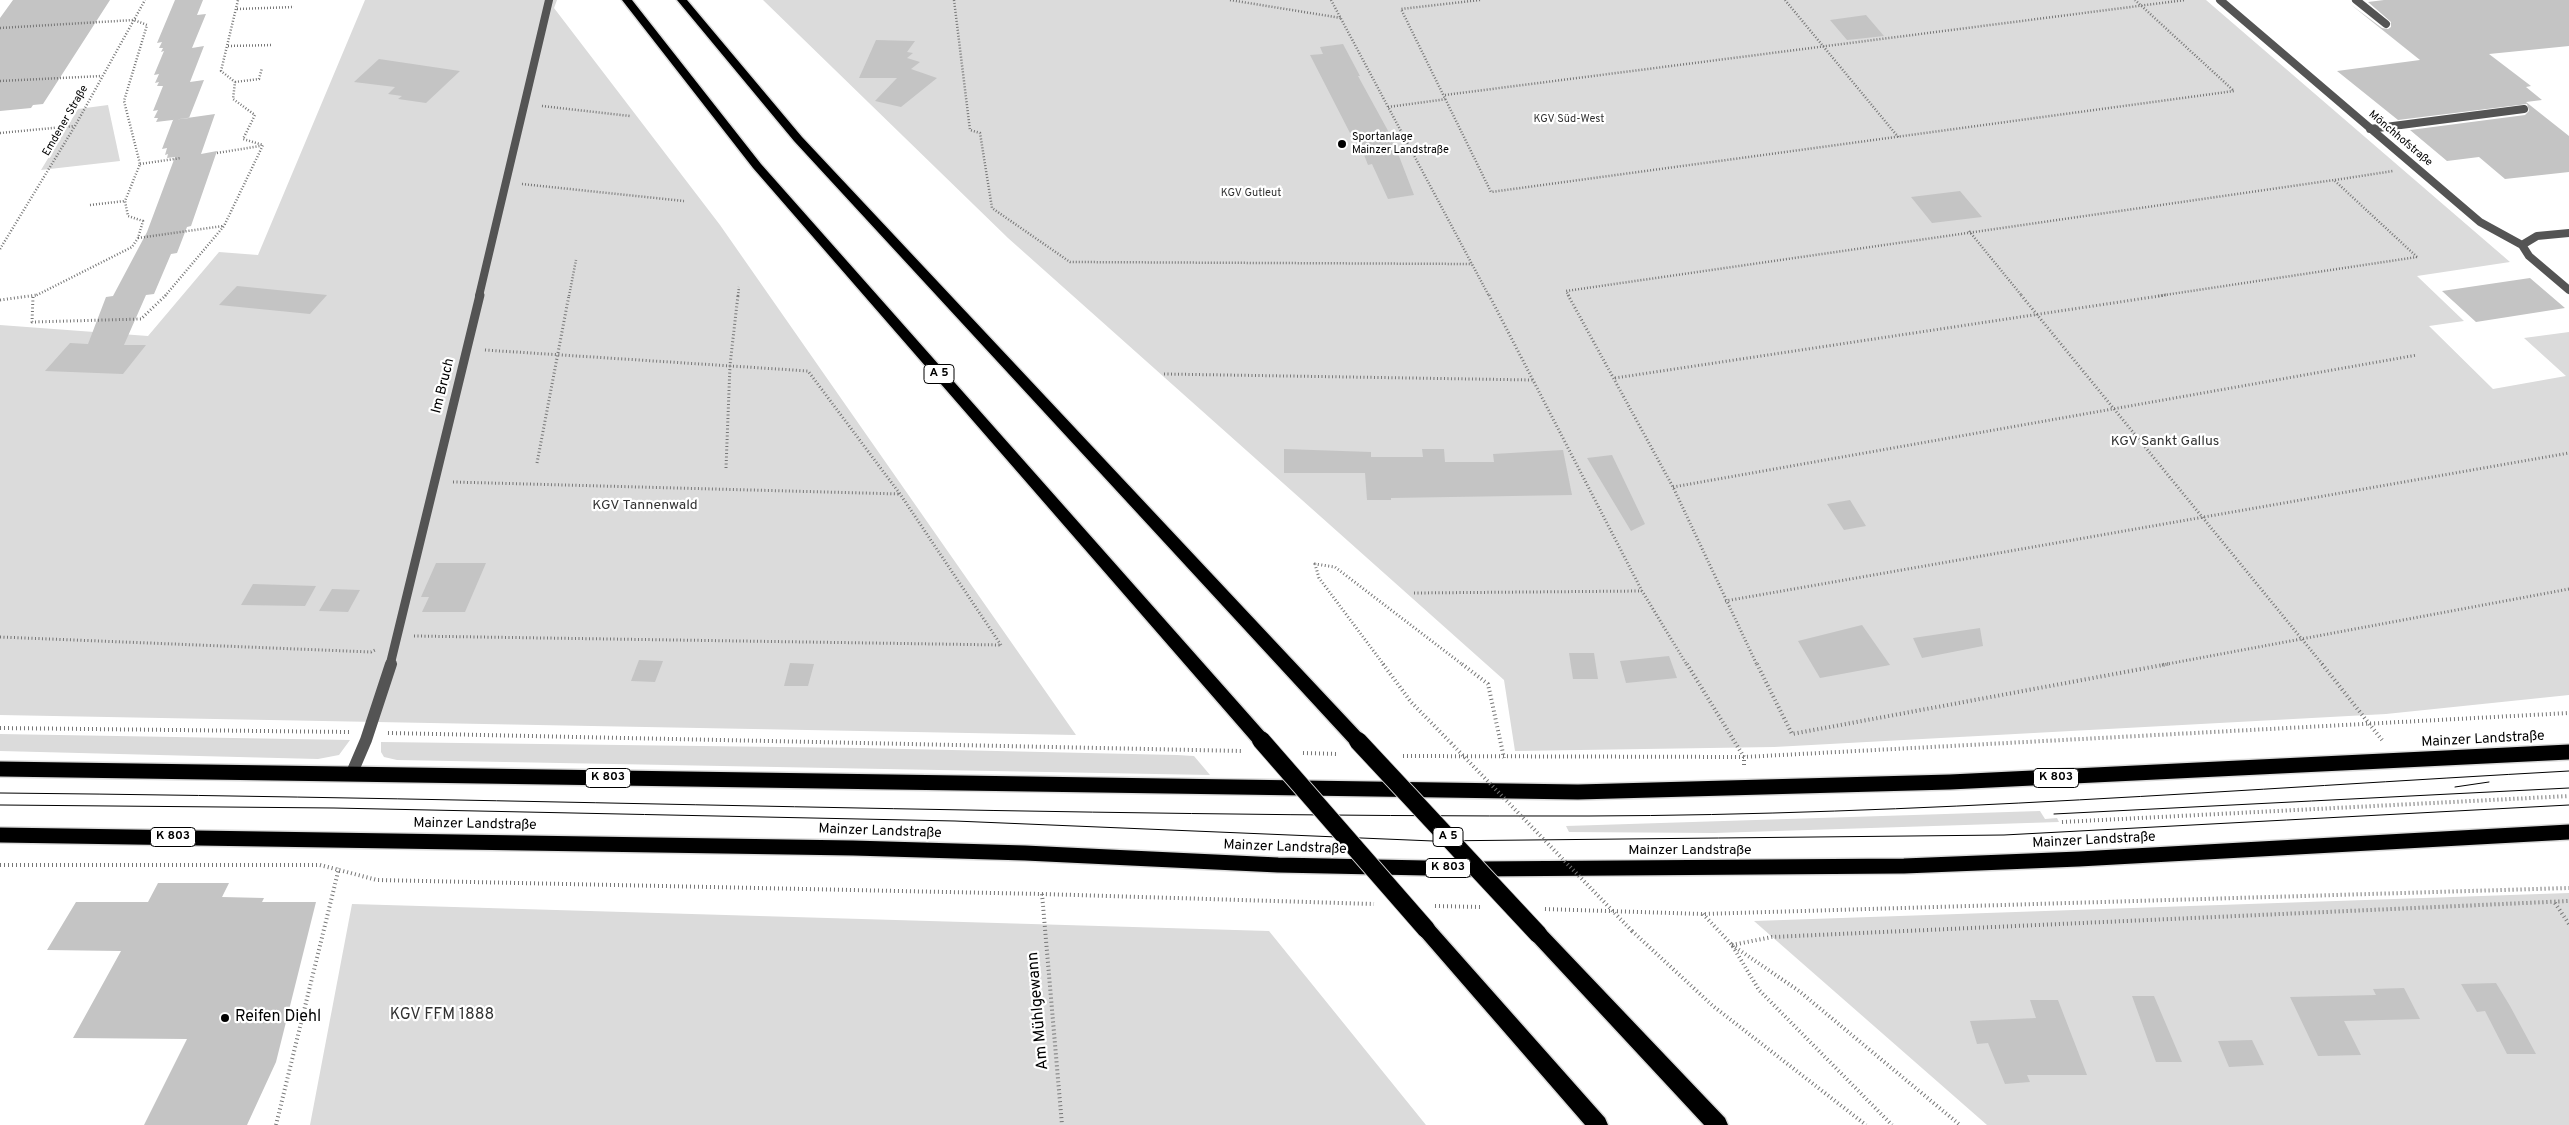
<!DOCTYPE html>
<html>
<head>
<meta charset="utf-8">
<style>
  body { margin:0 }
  canvas { display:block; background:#fff }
</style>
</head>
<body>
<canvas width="2569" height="1125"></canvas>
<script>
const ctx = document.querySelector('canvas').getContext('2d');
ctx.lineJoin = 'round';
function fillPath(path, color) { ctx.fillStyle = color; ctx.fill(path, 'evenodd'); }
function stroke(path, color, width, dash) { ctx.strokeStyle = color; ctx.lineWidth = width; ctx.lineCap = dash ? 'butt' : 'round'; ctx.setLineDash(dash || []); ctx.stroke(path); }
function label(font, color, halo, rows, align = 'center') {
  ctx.font = font + ' Overpass,sans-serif'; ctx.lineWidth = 4.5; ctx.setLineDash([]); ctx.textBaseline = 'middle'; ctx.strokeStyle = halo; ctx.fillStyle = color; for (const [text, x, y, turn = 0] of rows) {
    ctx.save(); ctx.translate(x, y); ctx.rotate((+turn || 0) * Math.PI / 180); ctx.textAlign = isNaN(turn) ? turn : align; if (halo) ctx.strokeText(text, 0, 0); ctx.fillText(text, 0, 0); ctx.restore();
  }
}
fillPath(new Path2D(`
  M365 0H557L554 8 720 225 1076 735 0 715V325L148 336 219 252 258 255Z
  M763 0H2206L2510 262 2417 276 2464 321 2429 326 2493 389 2566 376 2524 338 2569 332V695L2386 714 1774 747 1515 751 1504 680 1008 238Z
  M108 105 120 161 41 170 78 109Z
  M0 734 350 740 339 755 318 759 0 751Z
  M381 742 861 748 1177 755 1194 756 1210 775 397 760 384 757 381 752Z
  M2040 811 2045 819 2057 818 2059 822 1714 833 1569 832 1566 826Z
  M2569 893V1125H1987L1754 921Z
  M352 904 1269 931 1426 1125H310Z`), '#dbdbdb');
fillPath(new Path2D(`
  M13 0H110L43 104 33 105 31 108 0 111V18Z
  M175 0H203L197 15 206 14 192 48 204 46 190 82 204 80 189 118 156 122 158 118H154L158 110 153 111 163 86H157L159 82 155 83 159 74 154 75 164 51 161 52 163 48H159L162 42 157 43Z
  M2384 0H2569V46L2489 54 2531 86 2526 87 2542 100 2526 102 2569 136V172L2505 179 2479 157 2447 161 2410 130 2525 115 2529 111 2527 104 2398 120 2337 71 2420 60 2350 4 2382 28 2388 29 2391 27V22L2368 2Z
  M1866 15 1884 36 1847 40 1830 20Z
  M876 40 915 41 907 52 913 53 907 58 920 62 911 69 937 78 901 107 875 101 897 78H859Z
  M1343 44 1360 76H1358L1392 138 1414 195 1388 199 1372 164 1368 165 1355 132 1350 133 1310 55 1323 54 1320 47Z
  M379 59 460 71 426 103 398 99 402 96 388 94 395 87 354 82Z
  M215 114 201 154 217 151 191 226 187 227 177 253 171 254 154 294 146 295 124 345H146L123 374 45 371 70 343 88 344 106 297 113 296 147 232 175 157 167 158 168 154 165 155 167 148 162 149 173 120Z
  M1960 191 1982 217 1932 223 1911 197Z
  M2530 278 2565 308 2476 322 2442 291Z
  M237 286 327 295 310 314 219 305Z
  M1284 449 1371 452V457H1423L1422 449H1444L1445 462H1494L1493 454 1563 450 1572 495 1391 498V500H1367L1365 473H1284Z
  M1612 455 1645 524 1631 531 1587 458Z
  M1850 500 1866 526 1844 530 1827 504Z
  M436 563H486L465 612H422L429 597H421Z
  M253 584 316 586 305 606 241 605Z
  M332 589 360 590 348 612 319 611Z
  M1862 625 1890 665 1820 678 1798 641Z
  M1980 628 1983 646 1922 658 1913 638Z
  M1569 653H1594L1598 679H1573Z
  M1669 656 1677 678 1626 683 1620 661Z
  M639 660 663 661 655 682 631 681Z
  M790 663 814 664 808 686H784Z
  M158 883H229L222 897 264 898 262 902H316L276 1062 247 1125H144L187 1039 73 1038 121 951 47 950 76 902H148Z
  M2496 983 2510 1006 2536 1054H2507L2485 1011 2477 1012 2461 984Z
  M2404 988 2420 1019 2344 1021 2361 1055 2318 1056 2290 997 2376 995 2373 989Z
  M2132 996H2154L2182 1062H2156Z
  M2030 1000H2058L2087 1075H2027L2030 1082 2005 1084 1988 1043 1977 1044 1970 1021 2036 1018Z
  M2252 1040 2264 1065 2229 1067 2218 1041Z`), '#c4c4c4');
const primary = new Path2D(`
  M0 769 1578 792 1950 782 2569 752
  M0 835 853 848 1025 853 1278 865 1475 869 1904 866 2079 859 2569 832`);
const motorway = new Path2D(`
  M622 0H632L761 164 1267 735 1269 740 1267 745 1261 747 1255 745 753 168Z
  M677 0H687L802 137 1364 736 1366 741 1364 746 1358 748 1352 746 794 141Z
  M1426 920 1432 923 1605 1118 1608 1125H1585L1420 935 1417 929 1420 923Z
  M1538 925 1544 928 1725 1118 1728 1125H1704L1532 940 1529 934 1532 928Z`);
stroke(primary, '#dbdbdb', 18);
stroke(motorway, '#dbdbdb', 3);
stroke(new Path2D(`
  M954 0 970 130 980 133 992 208 1070 262 1472 264
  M1230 0 1341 18
  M1331 0 1489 296
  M1480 0 1401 9 1491 192 2234 91 2135 0
  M1785 0 1899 138
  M237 9 294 7
  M0 28 134 20 147 25 124 101 140 164 125 201 128 216 143 221 138 238 132 247 35 296
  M228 46 273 45
  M0 81 102 76
  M235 82 259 79 262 68
  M1445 95 2185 0
  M542 106 630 116
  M1388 107 1447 99
  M0 133 74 126
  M217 153 260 146
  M140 164 181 158
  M2335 180 2393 171
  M522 184 684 201
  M90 205 125 201
  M1969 231 2022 296
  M138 238 223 226
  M0 249 75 126 145 0
  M165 296 224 226 263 145 243 139 255 115 233 99 235 82 221 71 238 0
  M569 296 576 260
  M738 296 739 287
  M1569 296 1566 291 2334 180 2417 257
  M2158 296 2417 257`), '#767676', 2.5, [1, 2]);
stroke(new Path2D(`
  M1489 295 1642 591 1687 665
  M1568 295 1673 487 1757 665
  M2021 295 2323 665
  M33 297 32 322 141 319 166 295
  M0 300 37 295
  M485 350 808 371 900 494 1001 645
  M1164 374 1533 380
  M1615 378 2166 295
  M537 463 569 295
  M726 468 730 365 738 295
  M453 482 900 494
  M1673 487 2417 355
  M1414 593 1642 591
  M1725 601 2569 453
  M414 636 1001 645
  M0 637 371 652 375 650
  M1384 665 1319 578 1315 564 1335 567 1463 665
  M2162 665 2569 589`), '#767676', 3, [1, 2.5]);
stroke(new Path2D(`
  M1383 664 1411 702 1451 743
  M1462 664 1488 684 1504 758
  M1687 664 1744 757V767
  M1757 664 1792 734 2168 664
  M2322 664 2382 740
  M0 728 349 732
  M388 733 1242 751
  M1303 753 1339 754
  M1403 756 1744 757 2569 713
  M2062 822 2569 796
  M0 865H320L377 880 1042 894 1374 904
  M1042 894 1062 1125
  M2555 903 2569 924
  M1435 906 1481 907
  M1545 909 1702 914 2569 888
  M1703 914 1732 945 1759 990 1892 1125
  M1632 931 1713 1006 1866 1125
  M1732 945 1772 937 2569 901
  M1732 945 1799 991 1960 1125
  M276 1125 339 868`), '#767676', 4, [1, 3]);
stroke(new Path2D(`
  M2356 0 2386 24
  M2370 129 2524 109
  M479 296 549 0`), '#545454', 8);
stroke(new Path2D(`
  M390 665 480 295`), '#545454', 9);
stroke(new Path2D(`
  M351 775 366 740 391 664`), '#545454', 12);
stroke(new Path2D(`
  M2220 0 2480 222 2522 245 2529 256 2569 290
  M2522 245 2537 236 2569 233`), '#545454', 8);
stroke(primary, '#000', 15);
fillPath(motorway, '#000');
stroke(new Path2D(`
  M2455 787 2489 782
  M0 793C530 798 1059 817 1589 816 1916 815 2243 789 2569 771
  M0 805 334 808 955 821 1433 841 2004 835 2569 805
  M2054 814 2569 788`), '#000', 1);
const motorwayBridge = new Path2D(`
  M1261 740 1426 929
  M1358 741 1538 934`);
stroke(motorwayBridge, '#dbdbdb', 20, []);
stroke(new Path2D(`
  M1451 743 1632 931`), '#767676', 4, [1, 3]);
stroke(motorwayBridge, '#000', 18);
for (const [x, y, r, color] of [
  [1342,144,5,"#000"],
  [225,1018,5,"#000"]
]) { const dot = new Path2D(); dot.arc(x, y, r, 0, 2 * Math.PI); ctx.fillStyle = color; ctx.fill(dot); stroke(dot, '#fff', 2); }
label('11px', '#323232', '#fff', [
  ["KGV Süd-West",1569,120],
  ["KGV Gutleut",1251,194]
]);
label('11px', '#000', '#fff', [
  ["Emdener Straße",66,121,-60],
  ["Mönchhofstraße",2400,139,40]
]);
label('11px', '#000', '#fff', [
  ["Sportanlage",1352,138],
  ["Mainzer Landstraße",1352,151]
], 'left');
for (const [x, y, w] of [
  [939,374,30],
  [608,778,45],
  [2056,778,45],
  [173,837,45],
  [1448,837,30],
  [1448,868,45]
]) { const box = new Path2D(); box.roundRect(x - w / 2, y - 9.5, w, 19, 4); ctx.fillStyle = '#fff'; ctx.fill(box); stroke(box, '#000', 1); }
label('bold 12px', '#000', null, [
  ["A 5",939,374],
  ["K 803",608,778],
  ["K 803",2056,778],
  ["K 803",173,837],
  ["A 5",1448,837],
  ["K 803",1448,868]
]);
label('14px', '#000', '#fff', [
  ["Im Bruch",444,386,-76],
  ["Mainzer Landstraße",2483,740,-3],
  ["Mainzer Landstraße",475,825,1],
  ["Mainzer Landstraße",880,832,2],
  ["Mainzer Landstraße",2094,841,-3],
  ["Mainzer Landstraße",1285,848,2],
  ["Mainzer Landstraße",1690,851]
]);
label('14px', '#323232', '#fff', [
  ["KGV Sankt Gallus",2165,442],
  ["KGV Tannenwald",645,506]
]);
label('16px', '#000', '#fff', [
  ["Am Mühlgewann",1039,1011,-95]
]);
label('16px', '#323232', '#fff', [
  ["KGV FFM 1888",442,1016]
]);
label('16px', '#000', '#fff', [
  ["Reifen Diehl",235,1018]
], 'left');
</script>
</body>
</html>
